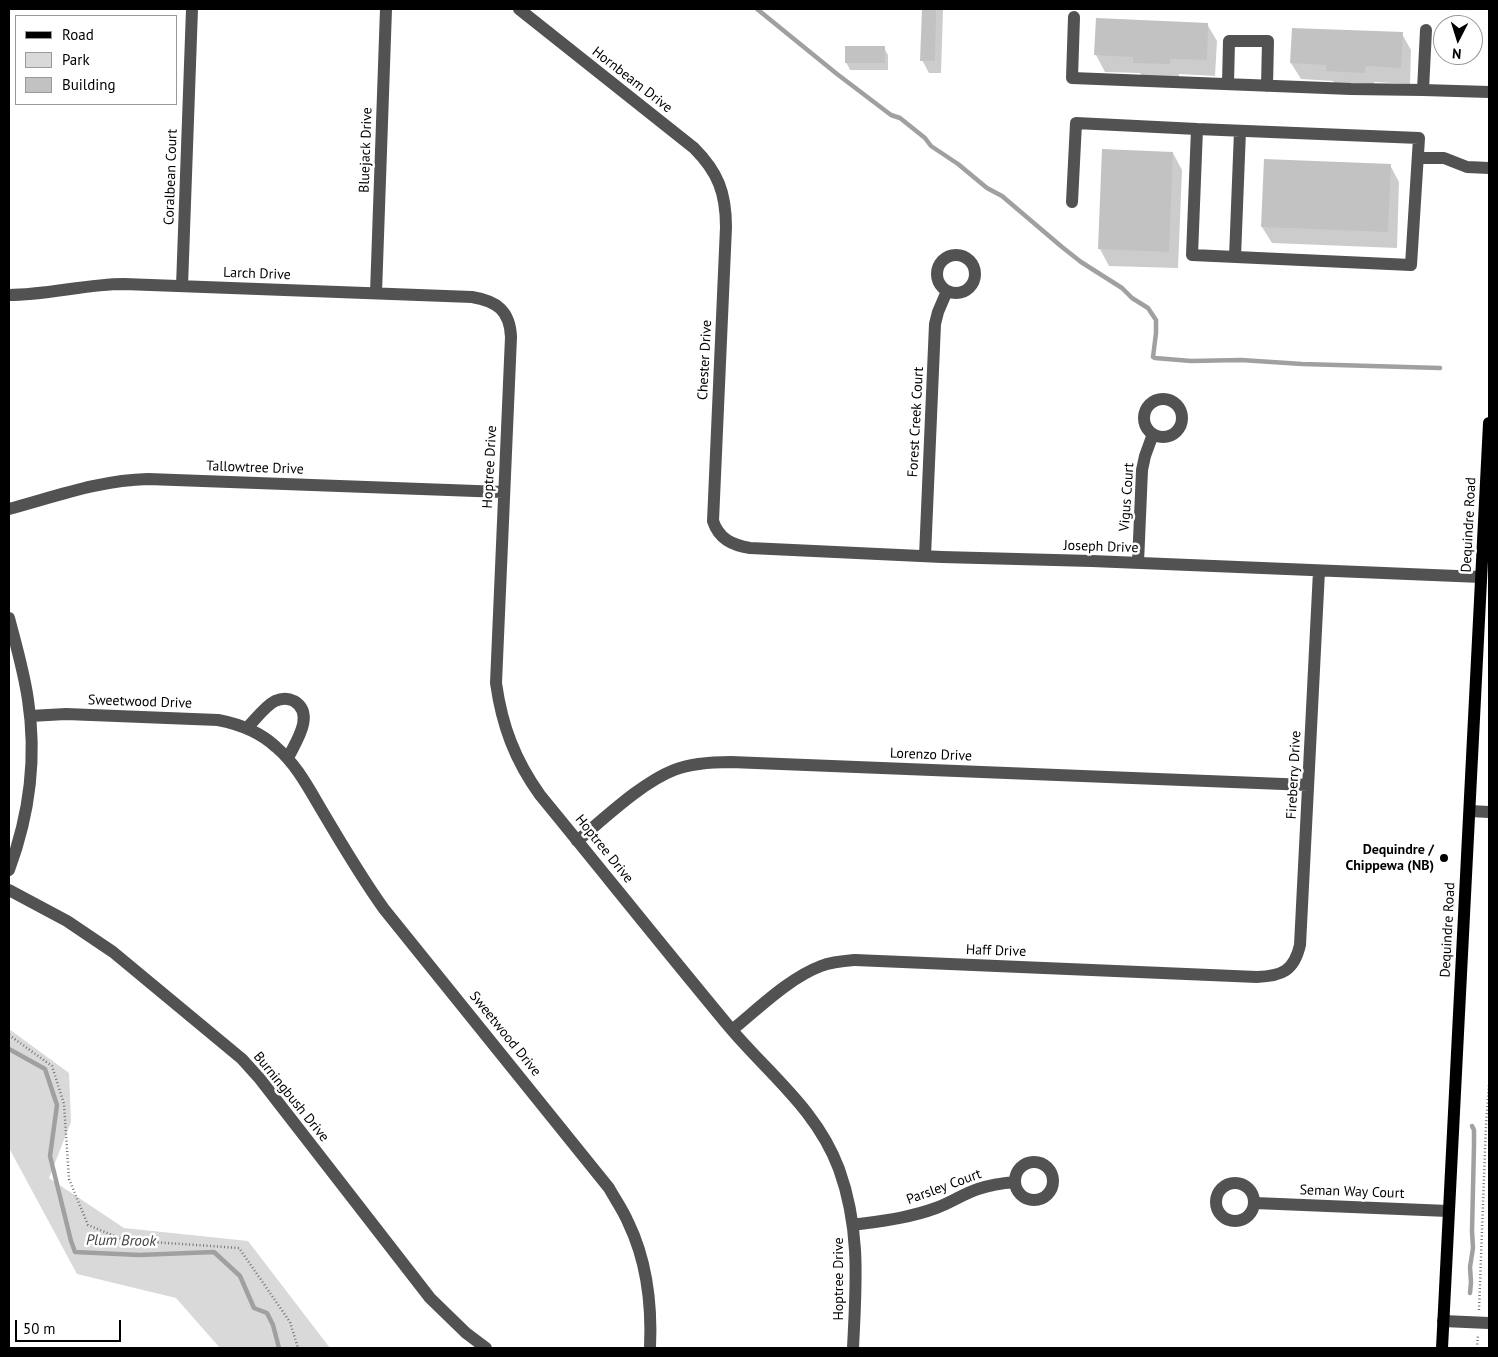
<!DOCTYPE html>
<html>
<head>
<meta charset="utf-8">
<style>
  body { margin:0 }
  #map { position:relative; width:1498px; height:1357px; overflow:hidden; background:#fff; font-family:"PT Sans",sans-serif }
  canvas { display:block }
  .frame { position:absolute; inset:0; border:10px solid #000; pointer-events:none }
  .legend { position:absolute; left:15px; top:15px; width:162px; height:90px; box-sizing:border-box; background:#fff; border:1px solid #999; margin:0; padding:6px 9px; list-style:none; font-size:15px; color:#000 }
  .legend li { display:flex; align-items:center; gap:10px; height:25px }
  .legend b { width:25px; border:1px solid #999 }
  .north { position:absolute; left:1433px; top:15px; width:50px; height:50px; box-sizing:border-box; background:#fff; border:1px solid #999; border-radius:50%; rotate:185deg; font-size:14px; font-weight:700; line-height:20px; text-align:center; color:#000 }
  .north::after { content:''; display:block; margin:auto; width:18px; height:22px; background:#000; clip-path:polygon(50% 0,100% 100%,50% 72%,0 100%) }
  .scale { position:absolute; left:15px; top:1320px; width:106px; height:22px; box-sizing:border-box; border:2px solid #000; border-top:0; padding-left:6px; font-size:15px; line-height:18px; white-space:nowrap; color:#000; -webkit-text-stroke:4px #fff; paint-order:stroke }
</style>
</head>
<body>
<div id="map">
<canvas width="1498" height="1357"></canvas>
<div class="frame"></div>
<ul class="legend">
<li><b style="height:6px;background:#000"></b>Road</li>
<li><b style="height:14px;background:#d9d9d9"></b>Park</li>
<li><b style="height:14px;background:#c2c2c2"></b>Building</li>
</ul>
<div class="north">N</div>
<div class="scale">50 m</div>
</div>
<script>
const ctx = document.querySelector('canvas').getContext('2d');
ctx.lineJoin = 'round';
function fillPath(path, color) { ctx.fillStyle = color; ctx.fill(path, 'evenodd'); }
function stroke(path, color, width, dash) { ctx.strokeStyle = color; ctx.lineWidth = width; ctx.lineCap = dash ? 'butt' : 'round'; ctx.setLineDash(dash || []); ctx.stroke(path); }
function label(font, color, halo, rows, align = 'center') {
  ctx.font = font + ' "PT Sans",sans-serif'; ctx.lineWidth = 5; ctx.setLineDash([]); ctx.textBaseline = 'middle'; ctx.strokeStyle = halo; ctx.fillStyle = color; for (const [text, x, y, turn = 0] of rows) {
    ctx.save(); ctx.translate(x, y); ctx.rotate((+turn || 0) * Math.PI / 180); ctx.textAlign = isNaN(turn) ? turn : align; if (halo) ctx.strokeText(text, 0, 0); ctx.fillText(text, 0, 0); ctx.restore();
  }
}
fillPath(new Path2D(`
  M9 1029 69 1073 71 1122 49 1178 124 1228 248 1241 330 1348H220L176 1298 77 1274 9 1148Z`), '#d9d9d9');
fillPath(new Path2D(`
  M923 9H943L941 73H929L922 60Z
  M1097 20 1207 24 1217 41 1215 76 1179 74V80L1144 79 1140 73 1105 72 1096 55Z
  M1402 34 1411 50 1410 84 1374 82V89L1337 87 1333 81 1301 79 1291 63Z
  M884 48 888 55V70H850L846 62Z
  M1104 151 1173 153 1182 170 1178 268 1109 266 1100 249Z
  M1390 165 1399 182 1397 248 1272 243 1262 227Z`), '#0003');
stroke(new Path2D(`
  M757 9 837 74 891 115 900 118 925 138 931 146 958 164 987 188 1002 196 1062 247 1081 262 1122 288 1132 298 1148 308 1156 320V333L1153 357 1155 358 1191 361 1241 360 1302 364 1440 368
  M9 1049 45 1069 57 1105 50 1156 71 1241 75 1252 139 1255 214 1252 240 1276 254 1308 267 1313 273 1325 279 1348
  M1470 1293 1471 1282 1470 1267 1473 1248 1472 1231 1474 1145V1130L1472 1126`), '#a0a0a0', 4.5);
fillPath(new Path2D(`
  M922 9H936L935 61H920Z
  M1096 18 1208 23 1207 60 1170 59V64L1133 63V57L1094 55Z
  M1292 28 1403 32 1401 68 1366 66 1365 73 1326 71V65L1290 63Z
  M845 46H885V63H845Z
  M1102 149 1173 152 1169 252 1098 249Z
  M1264 159 1391 164 1388 232 1261 227Z`), '#c2c2c2');
stroke(new Path2D(`
  M9 1035 52 1066 64 1104 69 1179 88 1225 124 1240 239 1248 290 1322 298 1348
  M1479 1310 1486 1125 1489 1084
  M1477 1348 1478 1335`), '#747474', 2.5, [1, 2.5]);
stroke(new Path2D(`
  M519 9 694 148C718 172 726 193 726 227L713 521C719 539 732 545 750 548L942 557 1092 561 1481 577
  M1074 17 1072 78 1351 89 1423 90 1489 92
  M1228 84 1229 41H1268L1267 86
  M1423 90 1426 30
  M1197 129 1419 138 1411 265 1192 255Z
  M1418 158H1444L1467 167 1489 168
  M1072 202 1076 123 1197 129
  M937 274a19 19 0 1 1 38 0a19 19 0 1 1-38 0Z
  M1235 257 1240 131
  M182 286 192 9
  M376 293 386 9
  M9 295C47 295 86 284 124 284L472 297C497 301 510 311 511 337L496 683C502 726 515 760 540 795 604 873 667 952 731 1029 770 1075 817 1110 839 1169 861 1230 856 1285 853 1348
  M1144 418a19 19 0 1 1 38 0a19 19 0 1 1-38 0Z
  M9 509C54 497 100 480 148 479L503 492
  M925 556 935 324 938 312 947 291
  M1138 563 1142 470 1145 456 1153 434
  M9 618C16 645 24 672 28 700 37 758 29 816 9 870
  M30 716 66 714 218 720C239 724 260 732 276 747 296 764 308 787 321 809 341 843 361 877 384 909L609 1188C615 1199 623 1210 628 1222 647 1261 652 1305 650 1348
  M247 728C255 720 265 706 275 701 282 698 288 698 294 701 316 714 295 743 288 758
  M1470 811 1489 812
  M577 841C605 818 641 783 674 770 692 763 711 762 731 762L1308 785
  M9 890 67 921 113 952 242 1059 260 1079 430 1298 466 1333 486 1348
  M732 1030C758 1009 789 978 821 966 832 962 844 961 855 960L1257 977C1282 976 1294 971 1300 945L1319 571
  M1015 1181a19 19 0 1 1 38 0a19 19 0 1 1-38 0Z
  M1216 1202a19 19 0 1 1 38 0a19 19 0 1 1-38 0Z
  M1255 1203 1448 1211
  M853 1225C881 1221 909 1218 936 1208 950 1203 963 1194 978 1189 990 1185 1003 1183 1015 1182
  M1443 1321 1489 1323`), '#525252', 12);
stroke(new Path2D(`
  M1442 1348 1489 423`), '#000', 12);
for (const [x, y, r, color] of [
  [1444,858,5,"#000"]
]) { const dot = new Path2D(); dot.arc(x, y, r, 0, 2 * Math.PI); ctx.fillStyle = color; ctx.fill(dot); stroke(dot, '#fff', 2); }
label('14px', '#000', '#fff', [
  ["Hornbeam Drive",632,80,38],
  ["Bluejack Drive",366,150,-88],
  ["Coralbean Court",171,177,-88],
  ["Larch Drive",257,274,2],
  ["Chester Drive",705,360,-87],
  ["Forest Creek Court",916,422,-87],
  ["Hoptree Drive",490,467,-87],
  ["Tallowtree Drive",255,468,2],
  ["Vigus Court",1127,497,-86],
  ["Dequindre Road",1469,525,-87],
  ["Joseph Drive",1101,547,2],
  ["Sweetwood Drive",140,702,2],
  ["Lorenzo Drive",931,755,2],
  ["Fireberry Drive",1294,775,-87],
  ["Hoptree Drive",604,849,51],
  ["Dequindre Road",1448,930,-87],
  ["Haff Drive",996,951,2],
  ["Sweetwood Drive",505,1034,51],
  ["Burningbush Drive",291,1097,51],
  ["Parsley Court",944,1187,-20],
  ["Seman Way Court",1352,1192,2],
  ["Hoptree Drive",839,1279,-90]
]);
label('bold 14px', '#000', '#fff', [
  ["Dequindre /",1434,850],
  ["Chippewa (NB)",1434,866]
], 'right');
label('italic 15px', '#414141', '#fff', [
  ["Plum Brook",121,1241,1]
]);
</script>
</body>
</html>
